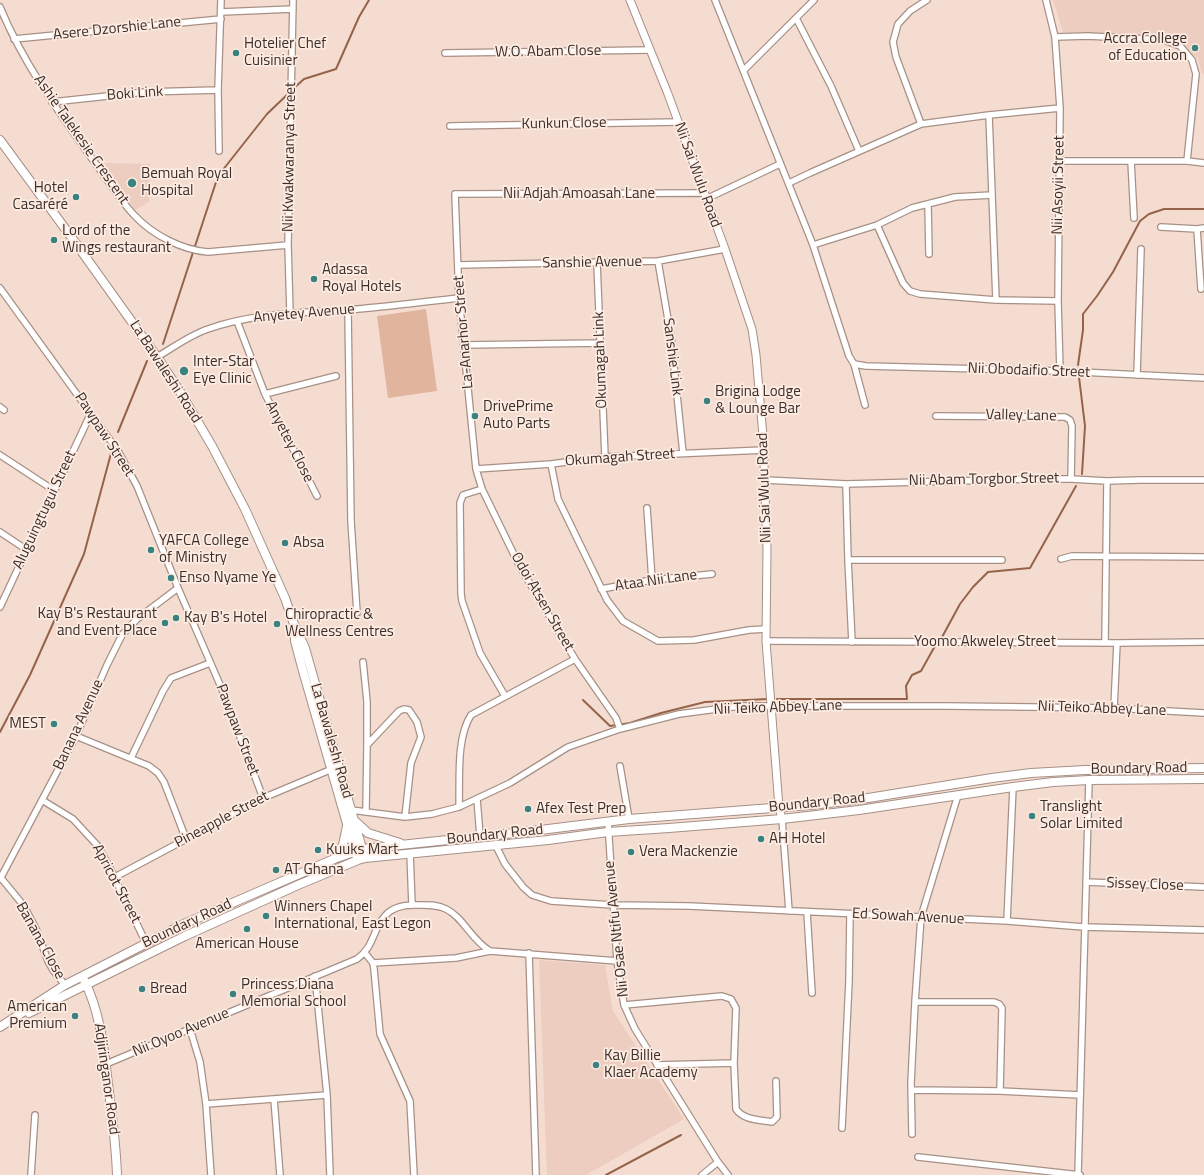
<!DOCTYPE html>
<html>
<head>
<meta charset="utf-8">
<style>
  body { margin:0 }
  canvas { display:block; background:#f5dcd1 }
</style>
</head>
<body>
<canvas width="1204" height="1175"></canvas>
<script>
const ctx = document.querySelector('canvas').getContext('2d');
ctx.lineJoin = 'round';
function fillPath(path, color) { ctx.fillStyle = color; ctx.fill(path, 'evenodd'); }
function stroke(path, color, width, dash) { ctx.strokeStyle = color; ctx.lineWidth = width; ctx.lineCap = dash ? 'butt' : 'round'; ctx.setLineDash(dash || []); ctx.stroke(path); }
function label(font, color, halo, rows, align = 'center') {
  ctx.font = font + ' "Titillium Web",sans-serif'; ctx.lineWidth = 3.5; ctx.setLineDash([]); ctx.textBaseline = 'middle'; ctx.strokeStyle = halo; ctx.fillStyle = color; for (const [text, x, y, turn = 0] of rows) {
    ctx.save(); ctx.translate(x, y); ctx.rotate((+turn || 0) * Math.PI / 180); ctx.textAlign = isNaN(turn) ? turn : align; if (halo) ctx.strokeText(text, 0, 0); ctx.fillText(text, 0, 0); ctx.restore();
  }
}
fillPath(new Path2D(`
  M1053 0H1204V74H1202L1198 59 1176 37 1063 32Z
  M102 163 150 164 149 202 135 210Z
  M539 960 605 965 613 1011 684 1119 586 1175H547Z`), '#eccdbf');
fillPath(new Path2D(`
  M426 309 437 391 388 398 377 316Z`), '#e1b49e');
stroke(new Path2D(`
  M293 89 304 79 336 69 359 17 369 0
  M163 344 218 176 267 114 290 92
  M1078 365 1083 330V314L1097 296 1113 272 1140 221 1149 214 1164 209H1204
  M1079 377 1085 426 1082 474
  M118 432 147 361
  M941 639 960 604 973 587 988 572 1030 568 1076 486
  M777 699H907L906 686 912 675 921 671 935 646
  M583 700 610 726 630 723 661 713 705 702 768 699
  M0 732 30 675 84 554 113 446
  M606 1175 681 1135`), '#95634a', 2);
const minor = new Path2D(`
  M715 0 813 245 849 356 854 364 865 405
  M1046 0 1055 37 1060 108 1058 301 1060 371
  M0 7C23 63 58 111 93 160 106 177 120 201 135 216 153 235 182 250 208 252L288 245
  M221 12 293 9
  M796 18 831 86 859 151
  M1055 37 1088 36 1164 40 1180 46 1192 60 1196 74 1187 161
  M14 39 221 19
  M445 53 650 50
  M744 70 814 0
  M52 102 145 92 218 90
  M989 115 996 300
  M921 124 896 57 893 42 898 24 910 11 927 0
  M450 126 678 122
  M219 151 218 90 221 0
  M1060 161H1187L1204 163
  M1131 161 1134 218
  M789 183 810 173 921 124 989 115 1060 108
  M706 199 780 164
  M928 204 929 254
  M877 225 903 283 910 291 920 294 996 300 1058 301
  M1161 227 1197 229
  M813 245 877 225 912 208 955 197 992 195
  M658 261 671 337 683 453
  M597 263 605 457
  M458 265 658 261 725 249
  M0 288 118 451 137 486 178 588 224 694 263 798
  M1201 289 1197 229 1204 228
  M348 310 351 521 357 613
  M290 313 288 245 293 0
  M237 321 265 394 317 496
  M465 345 600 343
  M157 357C174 347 190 335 208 329 252 313 301 313 347 310 384 307 422 302 459 298
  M854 364 866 366 1060 371 1204 378
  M1137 375 1141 249
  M265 394 336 376
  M0 407 4 410
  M936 416 1065 417 1070 420 1072 426 1071 479
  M0 455 55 491
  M551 464 558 499 607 600 623 621 658 641 694 640 749 630 766 629
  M476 469 551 464 605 457 764 450
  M765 480 846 484 1030 479H1071L1107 481 1140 480H1204
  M846 484 848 560 852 642
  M482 489 463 495 460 503 461 593 462 601 480 653 505 696
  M647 508 652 580
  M0 532 27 550
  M1061 559 1072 556 1204 557
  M848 560H1002
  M601 589 652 580 712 574
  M0 607 91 413
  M766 641 1117 643 1204 642
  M1105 642 1107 481
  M363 662 367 701V745
  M1114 708 1117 643
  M620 729 616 718 575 659 520 567 482 489 476 469 459 298 455 194 704 193
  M76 736 149 766 158 773 164 782 186 839
  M131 758 163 691 171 678 210 663
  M620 766 629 819
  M477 799 480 836
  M42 800 73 819 97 845 109 866 146 943
  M459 807C460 780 456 738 471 715L575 659
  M351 810 405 817 432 814 459 807 510 783 568 747 620 729 679 714 740 706H947L1114 708 1204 713
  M366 811 367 745 399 711 404 709 409 710 417 722 421 737 411 763 405 817
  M782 819 789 911
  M608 822 617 961 624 1005 635 1029 718 1162 728 1175
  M495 844 505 864 523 887 532 895 551 901 613 905 689 906 1007 921 1084 927 1204 930
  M410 853 412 905
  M115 877 263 798 332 769
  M1 878 24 906 36 929 48 961 53 970 65 985
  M0 879 76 736 107 665 122 635 137 619 178 588
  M1086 882 1203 887
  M807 912 812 993
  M1007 921 1013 787
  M365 953 373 963 374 969 380 1034 410 1101 414 1175
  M529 953 536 1175
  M373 963 456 958 490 951 617 961
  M315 976 327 1095 330 1175
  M915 1002H994L999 1004 1002 1008 1000 1091
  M624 1005 722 996 731 999 736 1008 734 1063 736 1109C743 1120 760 1120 772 1122L777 1117 776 1081
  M190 1029 200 1062 206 1104 211 1175
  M106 1064 357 959C375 946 372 930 385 916 392 907 404 905 415 905 425 905 436 904 446 909 463 917 472 941 490 951
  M657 1065 734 1063
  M912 1090 1000 1091 1080 1095
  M274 1099 280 1175
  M206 1104 327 1095
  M842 1128 849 981 850 914
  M912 1134 911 1083 915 1002 921 917 958 795
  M918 1157 1080 1175
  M31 1175 35 1115
  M702 1175 718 1162
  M1078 1175 1089 780`);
const tertiary = new Path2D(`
  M630 0 668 94 725 249 752 329 756 355 763 436 767 549 766 641 779 807 782 819`);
const secondary = new Path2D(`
  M0 140 72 238 157 357 179 390 212 446 245 509 285 598 294 624 305 648 363 852
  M295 631V641L303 671 356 855
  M356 822 368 833 400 843
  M334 859 343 845 347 826
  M84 980C100 1011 104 1049 108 1084 112 1114 116 1144 117 1175
  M29 1013 185 936 298 885 358 860 365 858 548 840 608 832 669 828 782 819 859 810 1013 787 1053 782 1089 780 1204 779
  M0 1027 65 985 186 923 334 859 362 849 524 832 629 819 811 805 862 799 992 778 1031 773 1085 770 1204 768`);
stroke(minor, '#a79086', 8);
stroke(tertiary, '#a79086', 9);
stroke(secondary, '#a79086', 10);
stroke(minor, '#fff', 5.5);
stroke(tertiary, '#fff', 7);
stroke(secondary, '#fff', 8);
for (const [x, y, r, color] of [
  [1195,48,4,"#3a827f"],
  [236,53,4,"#3a827f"],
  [132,183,5,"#3a827f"],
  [76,197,4,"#3a827f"],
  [54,240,4,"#3a827f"],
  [314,279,4,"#3a827f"],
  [184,371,5,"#3a827f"],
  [707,401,4,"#3a827f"],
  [475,416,4,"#3a827f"],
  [285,543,4,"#3a827f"],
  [151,550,4,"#3a827f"],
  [171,578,4,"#3a827f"],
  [176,618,4,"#3a827f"],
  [165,623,4,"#3a827f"],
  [277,624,4,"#3a827f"],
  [54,724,4,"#3a827f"],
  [528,809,4,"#3a827f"],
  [1032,816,4,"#3a827f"],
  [761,839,4,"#3a827f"],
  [318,850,4,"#3a827f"],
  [631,852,4,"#3a827f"],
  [276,870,4,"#3a827f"],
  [266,916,4,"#3a827f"],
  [247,929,4,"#3a827f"],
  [142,989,4,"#3a827f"],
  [233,994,4,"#3a827f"],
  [75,1016,4,"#3a827f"],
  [596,1065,4,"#3a827f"]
]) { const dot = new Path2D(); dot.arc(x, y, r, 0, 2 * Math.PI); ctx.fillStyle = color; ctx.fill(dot); stroke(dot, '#feebe1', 1.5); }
label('15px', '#392f2b', '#feebe1', [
  ["Asere Dzorshie Lane",117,29,-6],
  ["W.O. Abam Close",548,52,-1],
  ["Boki Link",135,94,-4],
  ["Kunkun Close",564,124,-1],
  ["Ashie Talekesie Crescent",81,140,55],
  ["Nii Kwakwaranya Street",290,157,-89],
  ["Nii Sai Wulu Road",697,175,70],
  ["Nii Asoyii Street",1059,185,-89],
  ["Nii Adjah Amoasah Lane",579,194],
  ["Sanshie Avenue",592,263,-1],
  ["Anyetey Avenue",304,314,-5],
  ["La-Anarhor Street",464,332,-95],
  ["Sanshie Link",672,357,83],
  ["Okumagah Link",601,360,-92],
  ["Nii Obodaifio Street",1029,371,2],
  ["La Bawaleshi Road",165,372,57],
  ["Valley Lane",1021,416,1],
  ["Pawpaw Street",104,435,57],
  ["Anyetey Close",289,442,63],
  ["Okumagah Street",620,458,-4],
  ["Nii Abam Torgbor Street",984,480,-1],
  ["Nii Sai Wulu Road",765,488,-92],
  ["Aluguingtugui Street",45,510,-65],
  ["Ataa Nii Lane",656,581,-8],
  ["Odoi Atsen Street",542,602,60],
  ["Yoomo Akweley Street",985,642],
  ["Nii Teiko Abbey Lane",778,708,-2],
  ["Nii Teiko Abbey Lane",1102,709,2],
  ["Banana Avenue",79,725,-65],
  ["Pawpaw Street",237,730,69],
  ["La Bawaleshi Road",331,741,74],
  ["Boundary Road",1139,769,-1],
  ["Boundary Road",817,803,-6],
  ["Pineapple Street",222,820,-28],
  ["Boundary Road",495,835,-6],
  ["Apricot Street",116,884,62],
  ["Sissey Close",1145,885,2],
  ["Ed Sowah Avenue",908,917,3],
  ["Boundary Road",187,924,-25],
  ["Nii Osae Ntifu Avenue",617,929,-96],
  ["Banana Close",40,941,61],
  ["Nii Oyoo Avenue",181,1033,-23],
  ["Adjiringanor Road",106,1079,82]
]);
label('15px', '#392f2b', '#feebe1', [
  ["Accra College",1187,39,"right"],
  ["of Education",1187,56,"right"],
  ["Hotelier Chef",244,44],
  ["Cuisinier",244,61],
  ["Bemuah Royal",141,174],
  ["Hospital",141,191],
  ["Hotel",68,188,"right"],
  ["Casaréré",68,205,"right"],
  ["Lord of the",62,231],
  ["Wings restaurant",62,248],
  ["Adassa",322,270],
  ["Royal Hotels",322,287],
  ["Inter-Star",193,362],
  ["Eye Clinic",193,379],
  ["Brigina Lodge",715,392],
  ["& Lounge Bar",715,409],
  ["DrivePrime",483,407],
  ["Auto Parts",483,424],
  ["YAFCA College",159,541],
  ["of Ministry",159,558],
  ["Absa",293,543],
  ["Enso Nyame Ye",179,578],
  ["Kay B's Restaurant",157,614,"right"],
  ["and Event Place",157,631,"right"],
  ["Chiropractic &",285,615],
  ["Wellness Centres",285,632],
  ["Kay B's Hotel",184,618],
  ["MEST",46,724,"right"],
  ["Translight",1040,807],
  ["Solar Limited",1040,824],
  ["Afex Test Prep",536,809],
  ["AH Hotel",769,839],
  ["Kuuks Mart",326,850],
  ["Vera Mackenzie",639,852],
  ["AT Ghana",284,870],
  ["Winners Chapel",274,907],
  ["International, East Legon",274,924],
  ["American House",247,944,"center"],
  ["Princess Diana",241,985],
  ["Memorial School",241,1002],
  ["Bread",150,989],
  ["American",67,1007,"right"],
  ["Premium",67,1024,"right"],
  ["Kay Billie",604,1056],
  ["Klaer Academy",604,1073]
], 'left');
</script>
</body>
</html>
